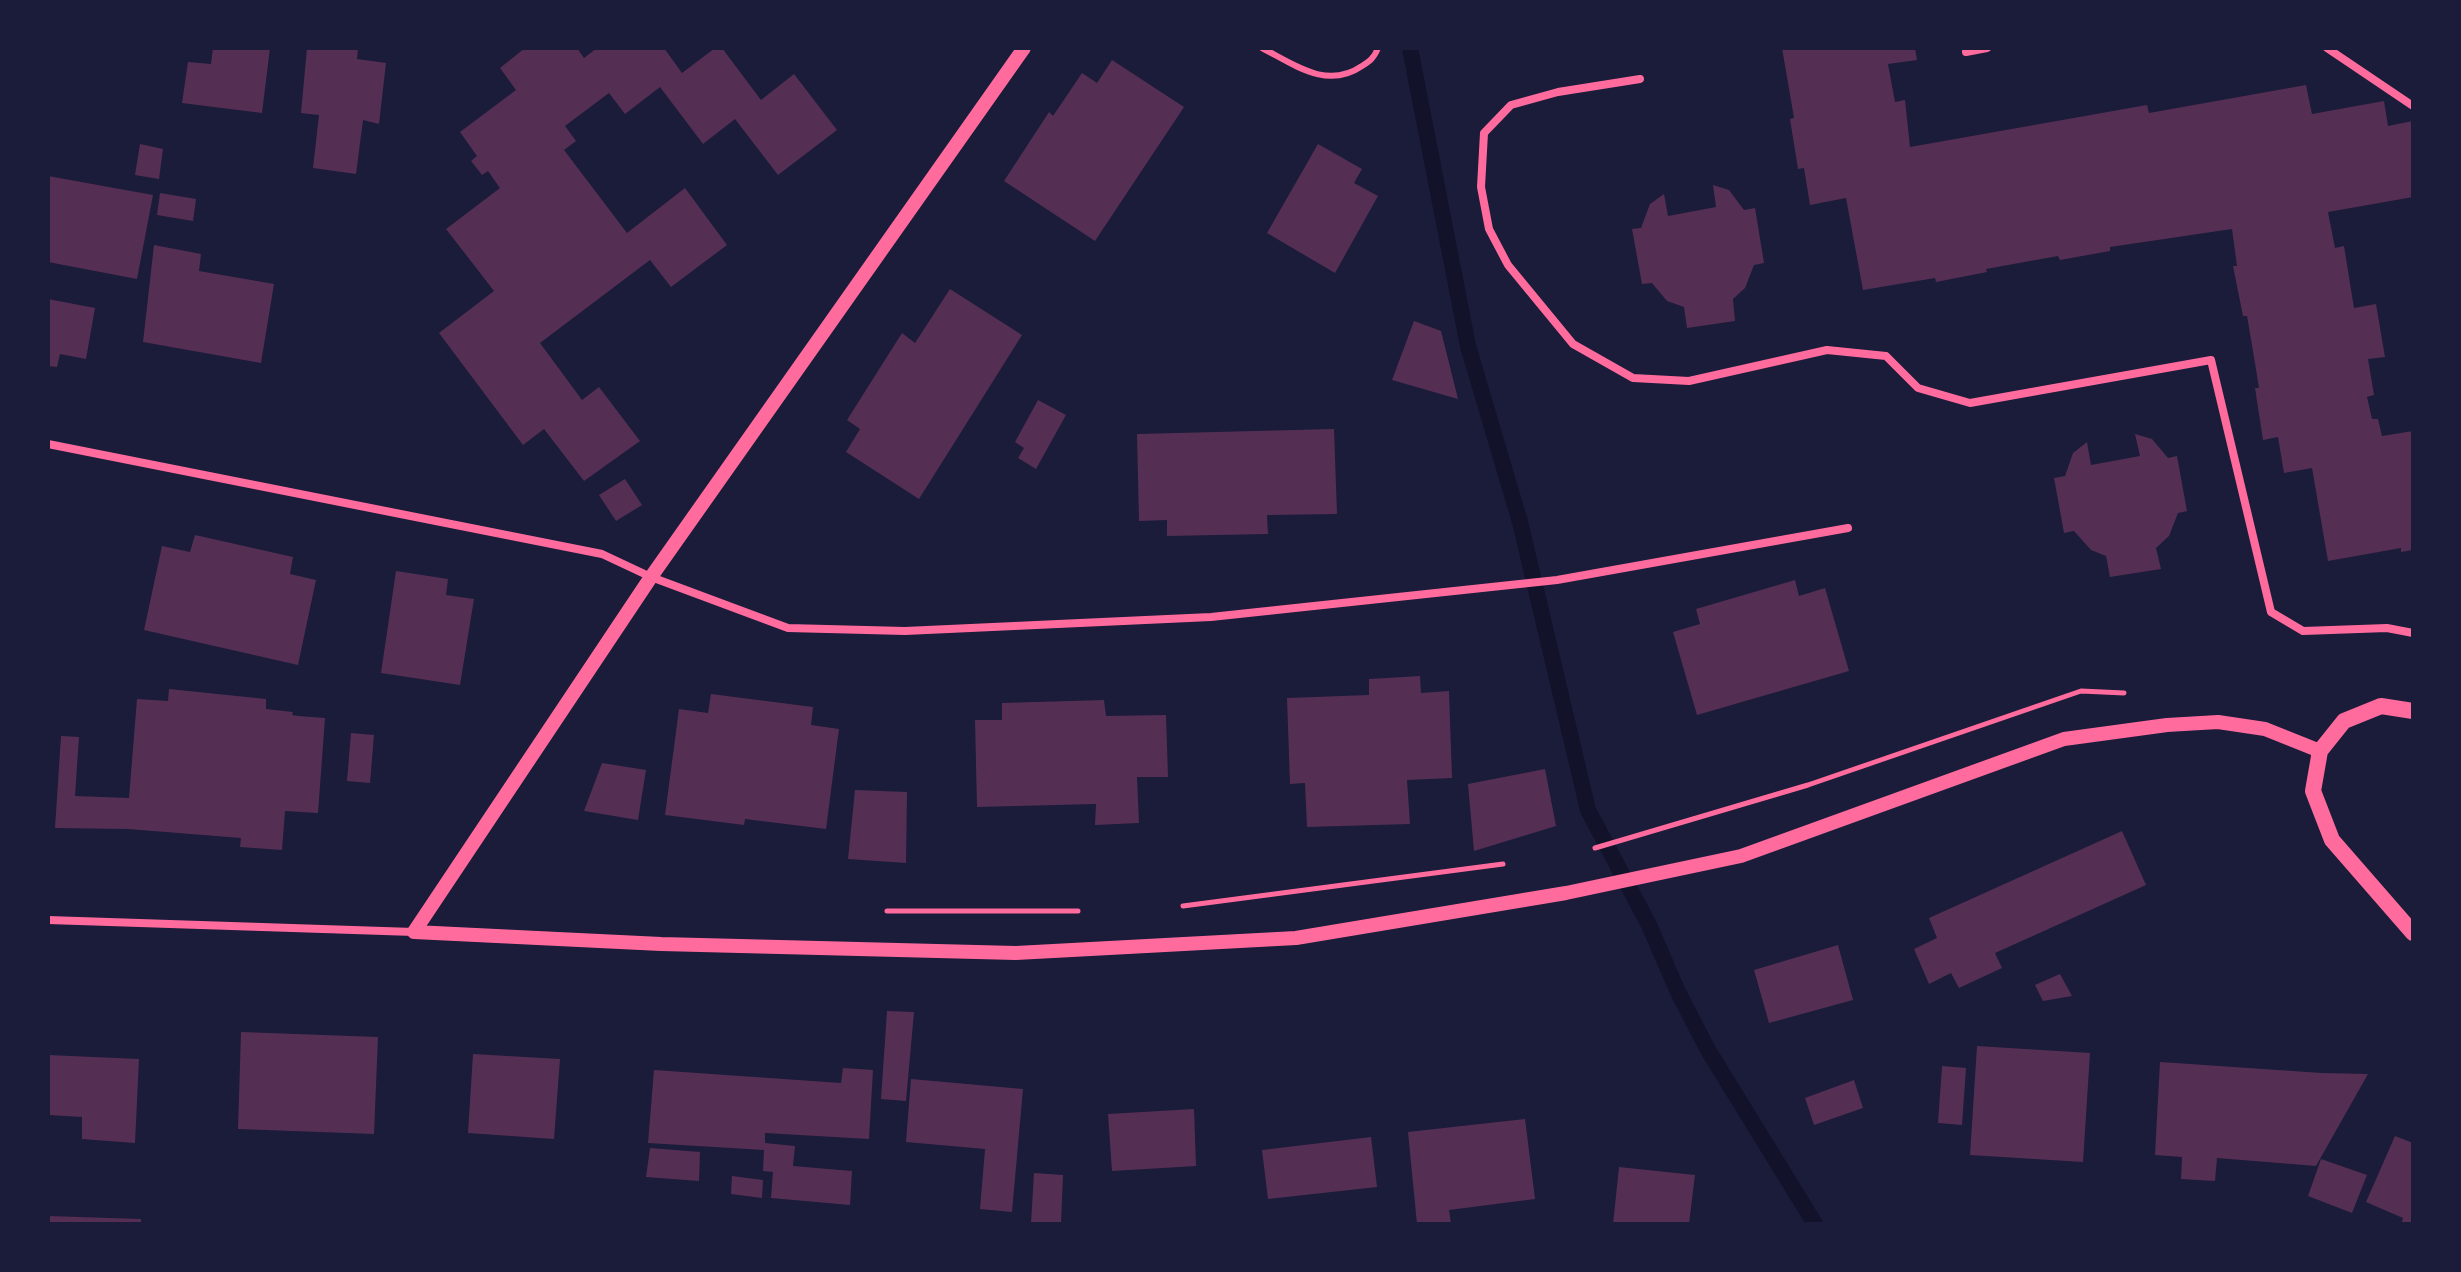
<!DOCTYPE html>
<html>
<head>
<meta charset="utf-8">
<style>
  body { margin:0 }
  #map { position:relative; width:2461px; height:1272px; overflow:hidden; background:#1b1b3a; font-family:"PT Serif",serif }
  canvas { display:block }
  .frame { position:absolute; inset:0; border:50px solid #1b1b3a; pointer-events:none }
</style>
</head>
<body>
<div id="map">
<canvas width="2461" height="1272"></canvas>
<div class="frame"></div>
</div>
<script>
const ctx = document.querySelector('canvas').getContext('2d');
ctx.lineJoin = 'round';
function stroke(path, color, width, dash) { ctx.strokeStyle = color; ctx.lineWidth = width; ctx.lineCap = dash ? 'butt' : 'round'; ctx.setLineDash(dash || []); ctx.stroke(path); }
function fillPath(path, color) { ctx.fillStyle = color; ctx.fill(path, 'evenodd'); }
stroke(new Path2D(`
  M1410 48 1468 346 1520 522 1588 810 1649 925 1678 992 1708 1050 1815 1224`), '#12122b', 16);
fillPath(new Path2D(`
  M213 48H270L262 113 182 103 188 62 211 64Z
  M307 48H358L357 59 386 63 379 124 363 120 356 174 313 168 319 115 301 113Z
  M525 48H577L584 58 597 48H664L682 73 715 48H722L761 100 794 74 837 130 778 175 735 119 703 144 660 87 625 114 609 93 565 126 576 141 564 150 627 233 685 188 727 245 671 287 650 260 540 343 582 400 599 387 640 441 584 481 544 429 523 445 439 333 494 291 446 229 500 188 488 171 482 175 471 161 477 156 460 132 516 90 500 68Z
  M1782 48H1915L1917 60 1888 64 1895 102 1905 100 1910 147 2147 105 2149 113 2306 85 2312 114 2384 101 2388 126 2413 121V197L2328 212 2335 248 2344 246 2354 308 2376 304 2385 357 2368 359 2374 395 2367 397 2372 419H2378L2382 436 2413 431V550L2401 552V548L2328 561 2312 468 2284 473 2278 437 2263 440 2255 388H2259L2253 351 2247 316H2243L2233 266H2237L2232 229 2110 247V251L2060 260 2058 256 1986 269 1987 272 1936 282 1935 278 1863 290 1846 198 1810 205 1804 168 1798 169 1790 119 1794 118Z
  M1112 60 1184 107 1095 241 1004 181 1049 112 1053 116 1082 73 1097 83Z
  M140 144 163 149 159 179 135 175Z
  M1318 144 1362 169 1354 183 1378 196 1335 273 1267 233Z
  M48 176 153 195 137 279 48 262Z
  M1713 185 1729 190 1744 210 1755 208 1764 263 1754 265 1745 288 1733 299 1735 321 1687 328 1684 307 1667 301 1652 283 1642 284 1632 229 1641 228 1650 204 1664 194 1668 216 1716 207Z
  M160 193 196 199 193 221 157 215Z
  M154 245 201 254 199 271 274 284 261 363 143 342Z
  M950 289 1022 335 919 499 846 452 860 429 847 420 902 333 915 343Z
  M48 299 95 308 86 359 60 354 57 367 48 366Z
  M1414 321 1441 331 1458 399 1392 380Z
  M1038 400 1066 415 1036 469 1018 458 1024 448 1015 442Z
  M1334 429 1337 514 1267 515 1268 534 1167 536V520L1139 521 1137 434Z
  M2135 434 2152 439 2168 458 2177 456 2187 511 2178 513 2169 536 2156 548 2161 569 2110 577 2106 556 2091 550 2074 531 2064 533 2054 478 2065 476 2073 453 2087 442 2091 465 2140 456Z
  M625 479 642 505 616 521 599 495Z
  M195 535 293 557 290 574 316 580 298 665 144 630 162 546 190 552Z
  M396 571 448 579 446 595 474 599 460 685 381 673Z
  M1795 580 1799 596 1825 588 1849 671 1697 715 1673 632 1700 624 1696 609Z
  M1420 676 1421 693 1449 691 1452 778 1407 780 1410 824 1307 827 1305 783 1290 784 1287 698 1369 695V679Z
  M169 689 266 699V709L293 712 292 715 298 716 325 718 318 813 285 811 282 850 240 847 241 838 128 829 55 828 61 736 79 737 75 796 129 798 137 699 168 701Z
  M711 694 813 707 811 725 839 729 826 829 745 819 744 825 665 815 679 709 708 713Z
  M1104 700 1106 716 1166 715 1168 777H1137L1139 823 1095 825 1096 804 977 807 975 720H1002V703Z
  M351 733 374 735 370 783 347 781Z
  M602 763 646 770 638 820 584 811Z
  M1545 769 1556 826 1474 851 1468 784Z
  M855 790 907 792 906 863 848 859Z
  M2122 831 2146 885 1995 953 2002 968 1959 988 1951 973 1929 984 1914 949 1937 938 1929 918Z
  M1838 945 1853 1000 1769 1023 1754 970Z
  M2060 974 2072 996 2043 1001 2035 985Z
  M887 1011 914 1012 906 1101 881 1099Z
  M241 1032 378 1037 374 1134 238 1129Z
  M1977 1046 2090 1053 2083 1162 1970 1155Z
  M473 1054 560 1059 554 1139 468 1133Z
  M48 1055 139 1059 135 1143 82 1139V1117L48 1115Z
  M2160 1062 2322 1073 2368 1074 2316 1166 2217 1158 2215 1181 2181 1179 2182 1157 2155 1155Z
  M1942 1066 1966 1068 1962 1125 1938 1123Z
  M843 1068 873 1070 869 1139 765 1133V1143L795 1146 793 1166 852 1171 850 1205 771 1198 773 1172 763 1171 764 1150 648 1143 654 1070 841 1083Z
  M911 1079 1023 1089 1012 1212 980 1209 985 1149 906 1142Z
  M1854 1080 1863 1108 1814 1125 1805 1098Z
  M1194 1109 1196 1166 1112 1171 1108 1114Z
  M1525 1119 1535 1199 1449 1210 1451 1223 1417 1224 1408 1132Z
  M2395 1136 2413 1143V1224H2401L2403 1218 2366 1202Z
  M1371 1137 1377 1187 1268 1199 1262 1150Z
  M650 1148 700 1152 699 1181 646 1177Z
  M2321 1159 2367 1175 2352 1213 2308 1196Z
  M1619 1167 1695 1175 1689 1224H1613Z
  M1034 1173 1063 1175 1061 1224 1031 1223Z
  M732 1176 763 1180 762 1198 731 1194Z
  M48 1216 141 1219V1224H48Z`), '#542f53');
stroke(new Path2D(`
  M1595 848 1808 785 2081 691 2124 693
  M1183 906 1503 864
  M887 911H1078`), '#ff6b9d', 5);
stroke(new Path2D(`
  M1262 48C1295 65 1327 90 1362 66 1370 61 1374 58 1378 48`), '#ff6b9d', 6);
stroke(new Path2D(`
  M2327 48 2413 106
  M1966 52 1987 48
  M1640 79 1558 92 1511 105 1484 133 1481 187 1489 229 1508 265 1573 344 1633 378 1689 381 1827 350 1886 356 1918 388 1970 403 2211 360 2271 612 2303 631 2387 628 2413 633
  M48 444 602 554 651 577 788 628 905 631 1211 617 1557 580 1848 528
  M48 920 414 932`), '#ff6b9d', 8);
stroke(new Path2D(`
  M414 932 661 944 1016 953 1296 938 1566 893 1741 856 2064 739 2167 725 2218 722 2265 729 2320 751
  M414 932 651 577 1024 48`), '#ff6b9d', 14);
stroke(new Path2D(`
  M2413 711 2381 706 2344 721 2320 751 2313 791 2332 840 2413 933`), '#ff6b9d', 16);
</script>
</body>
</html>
